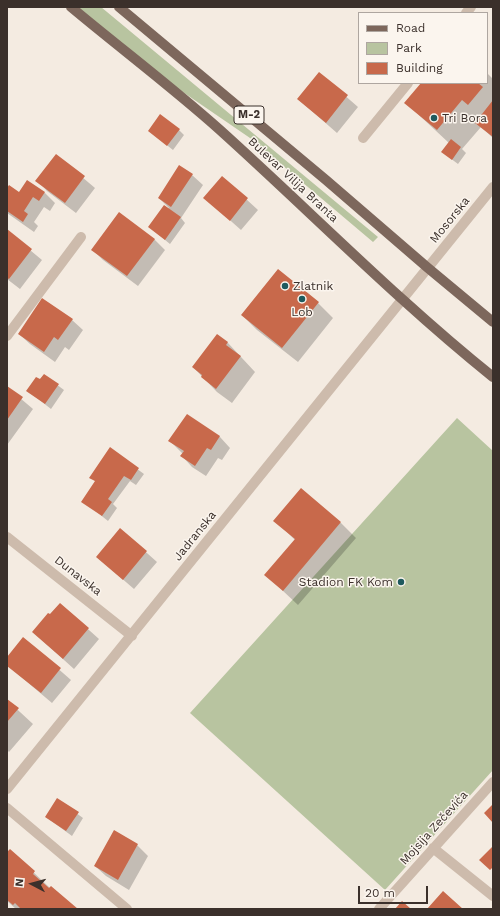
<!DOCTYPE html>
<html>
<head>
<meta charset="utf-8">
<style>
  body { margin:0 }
  #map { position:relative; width:500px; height:916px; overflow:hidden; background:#f4ebe1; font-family:"Work Sans",sans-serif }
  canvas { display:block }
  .frame { position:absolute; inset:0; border:8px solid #3b302b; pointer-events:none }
  .legend { position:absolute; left:358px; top:12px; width:130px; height:72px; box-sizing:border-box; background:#fbf5ee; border:1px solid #aea6a0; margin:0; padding:5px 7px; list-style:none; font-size:12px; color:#3b302b }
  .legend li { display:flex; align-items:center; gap:8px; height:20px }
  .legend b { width:20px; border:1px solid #aea6a0 }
  .north { position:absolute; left:12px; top:864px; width:40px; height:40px; -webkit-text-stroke:3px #fbf5ee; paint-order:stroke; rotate:276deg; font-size:11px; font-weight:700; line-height:16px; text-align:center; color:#3b302b }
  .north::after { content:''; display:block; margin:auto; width:14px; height:18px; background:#3b302b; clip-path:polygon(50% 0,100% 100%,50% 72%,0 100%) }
  .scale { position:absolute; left:358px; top:886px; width:70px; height:18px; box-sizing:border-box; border:2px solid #3b302b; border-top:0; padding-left:5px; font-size:12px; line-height:14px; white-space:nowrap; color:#3b302b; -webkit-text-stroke:3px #fbf5ee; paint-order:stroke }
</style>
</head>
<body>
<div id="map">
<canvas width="500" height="916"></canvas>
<div class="frame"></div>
<ul class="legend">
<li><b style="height:5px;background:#7d675c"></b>Road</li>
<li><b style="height:11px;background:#b8c4a0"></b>Park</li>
<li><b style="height:11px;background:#c8694b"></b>Building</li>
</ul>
<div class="north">N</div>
<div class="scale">20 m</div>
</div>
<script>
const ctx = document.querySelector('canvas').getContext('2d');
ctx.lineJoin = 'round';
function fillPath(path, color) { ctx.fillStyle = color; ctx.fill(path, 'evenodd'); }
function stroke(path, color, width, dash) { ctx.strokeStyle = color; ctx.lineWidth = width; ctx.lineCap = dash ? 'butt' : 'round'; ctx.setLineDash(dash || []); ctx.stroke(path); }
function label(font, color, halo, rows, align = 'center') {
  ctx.font = font + ' "Work Sans",sans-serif'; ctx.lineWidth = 3; ctx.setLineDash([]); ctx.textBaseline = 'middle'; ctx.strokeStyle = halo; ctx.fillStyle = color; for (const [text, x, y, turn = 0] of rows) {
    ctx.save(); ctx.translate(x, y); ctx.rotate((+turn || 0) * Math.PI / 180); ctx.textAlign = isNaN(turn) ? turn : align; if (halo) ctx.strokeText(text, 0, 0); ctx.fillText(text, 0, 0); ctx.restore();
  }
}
fillPath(new Path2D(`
  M77 7H101L378 237 373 242 250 138 177 88Z
  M457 418 493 451V770L385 890 190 713Z`), '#b8c4a0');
fillPath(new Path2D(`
  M319 73 358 107 337 133 298 99Z
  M487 73 493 79V138L481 127 462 149 466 153 458 164 442 152 449 143 406 103 423 83 427 86 429 83H487Z
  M179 130 184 135 173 150 149 131Z
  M56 155 95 188 76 213 47 191 37 180Z
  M192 175 203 185 181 218 185 223 170 244 149 227 169 208 159 198Z
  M222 177 258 210 241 230 205 198Z
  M27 181 45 193 55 203 50 211 44 207 34 222 38 226 34 232 7 213V190L20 193Z
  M7 231 42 260 20 289 7 279Z
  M154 239 165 250 138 286 103 260 92 249Z
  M318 303 333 318 298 362 257 330 242 315Z
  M72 320 83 330 69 350 65 347 55 362 30 344 19 334Z
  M218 335 228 343 255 372 232 403 217 392 193 367Z
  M44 375 64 390 51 409 28 391Z
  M7 387 33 409 7 445Z
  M187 415 220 437 230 448 222 460 218 458 206 476 192 467 182 456 183 454 170 441Z
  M110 449 144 474 136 485 130 481 113 504 117 508 108 521 83 501 96 482 91 477Z
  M275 520 341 523 356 538 298 605 266 575 295 540Z
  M120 529 157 562 134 589 97 557Z
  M60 604 99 639 74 669 33 632Z
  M23 638 71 680 52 703 7 665V658Z
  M7 700 33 724 9 752 7 750Z
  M57 799 83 818 72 836 46 817Z
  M115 832 137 845 148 856 129 890 106 876 95 866Z
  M10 850 50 888 76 909H16L7 901V854Z`), '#0003');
fillPath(new Path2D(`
  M319 72 348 95 326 123 297 99Z
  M421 83 427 84 478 83 483 87 468 105 462 100 437 130 404 103Z
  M493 100V137L475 123Z
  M160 114 180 129 167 146 148 131Z
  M451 139 461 147 452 160 441 152Z
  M56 154 85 176 65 203 35 181Z
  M179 165 193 174 171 207 158 198Z
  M222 176 248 198 230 221 203 198Z
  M27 180 45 192 39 201 33 197 24 211 28 214 23 222 7 211V188L9 185 19 192Z
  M164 205 181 217 165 240 148 227Z
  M119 212 155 239 127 276 91 250Z
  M7 229 32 249 9 279 7 278Z
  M278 269 319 302 282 348 241 315Z
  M42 298 73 319 58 340 54 337 44 352 18 334Z
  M217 334 228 342 226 345 241 356 216 389 201 377 202 375 192 367Z
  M44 374 59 384 45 404 26 391 36 377 40 379Z
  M7 386 23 397 7 420Z
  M187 414 220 436 211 450 207 448 195 466 180 456 184 451 168 441Z
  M110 447 139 468 131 480 124 476 108 499 112 502 102 516 81 502 95 481 89 478Z
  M301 488 341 522 283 591 264 575 295 539 273 521Z
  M120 528 147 551 123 580 96 557Z
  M60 603 89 628 63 659 32 632 48 613 50 614Z
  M23 637 61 668 41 693 7 666V657Z
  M7 699 19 708 7 722Z
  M57 798 79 812 66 831 45 817Z
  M493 804V823L484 813Z
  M114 830 138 844 118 880 94 866Z
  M493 846V867L490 870 479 860Z
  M10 849 35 871 33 874 49 888 51 886 78 909H21L15 903 13 905 7 900V852Z
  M443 891 463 909H427Z
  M402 901 411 909H395Z`), '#c8694b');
stroke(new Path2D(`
  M466 13 471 7
  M363 138 408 83`), '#cdbbac', 10);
stroke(new Path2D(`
  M7 336 81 237
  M7 537 132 636
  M7 789 493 187
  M7 808 127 909
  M433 848 493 896
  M379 909 493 782`), '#cdbbac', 10);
stroke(new Path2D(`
  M71 7C120 48 172 87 220 130 311 212 397 300 493 377
  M119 7 326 180 428 268 493 322`), '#7d675c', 10);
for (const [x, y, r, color] of [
  [434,118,4,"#1f5a5e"],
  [285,286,4,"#1f5a5e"],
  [302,299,4,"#1f5a5e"],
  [401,582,4,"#1f5a5e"]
]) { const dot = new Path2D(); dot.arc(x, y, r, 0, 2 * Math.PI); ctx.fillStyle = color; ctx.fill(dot); stroke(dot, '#fbf5ee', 1.5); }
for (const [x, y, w] of [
  [249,115,30]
]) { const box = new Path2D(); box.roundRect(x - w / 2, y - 9, w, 18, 3); ctx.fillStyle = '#fbf5ee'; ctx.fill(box); stroke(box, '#3b302b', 1); }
label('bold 11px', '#3b302b', null, [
  ["M-2",249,115]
]);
label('12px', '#3b302b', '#fbf5ee', [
  ["Tri Bora",442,118],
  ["Zlatnik",293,286],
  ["Lob",302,312,"center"],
  ["Stadion FK Kom",393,582,"right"]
], 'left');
label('12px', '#3b302b', '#fbf5ee', [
  ["Bulevar Vilija Branta",293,180,43],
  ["Mosorska",450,220,-51],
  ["Jadranska",195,536,-51],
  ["Dunavska",78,576,38],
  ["Mojsija Zečevića",434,828,-48]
]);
</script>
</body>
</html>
